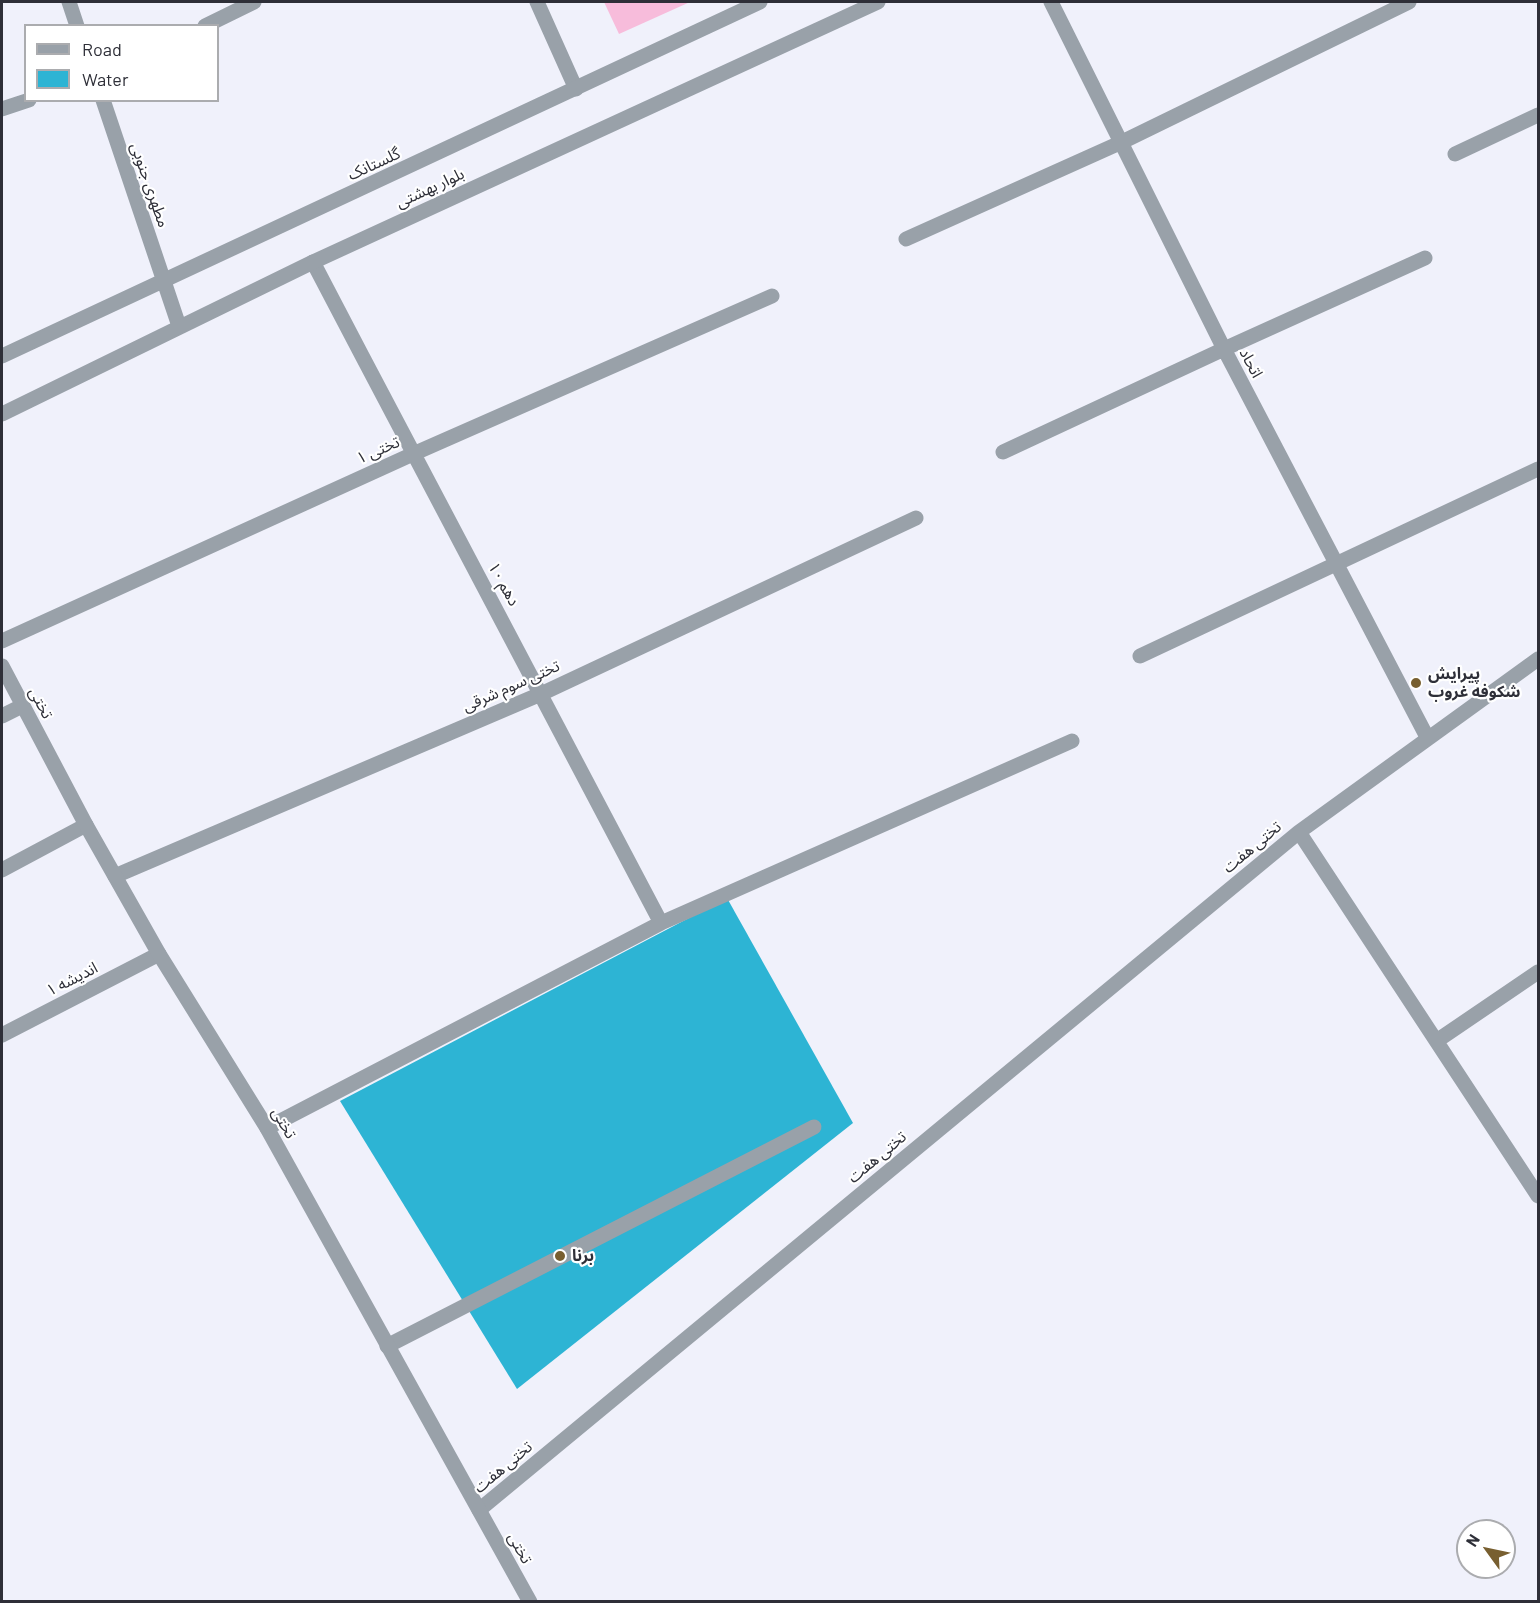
<!DOCTYPE html>
<html>
<head>
<meta charset="utf-8">
<style>
  body { margin:0 }
  #map { position:relative; width:1540px; height:1603px; overflow:hidden; background:#f0f1fb; font-family:Barlow,sans-serif }
  canvas { display:block }
  .frame { position:absolute; inset:0; border:3px solid #2e2f38; pointer-events:none }
  .legend { position:absolute; left:24px; top:24px; width:195px; height:78px; box-sizing:border-box; background:#fff; border:2px solid #abacaf; margin:0; padding:8px 10px; list-style:none; font-size:18px; color:#2e2f38 }
  .legend li { display:flex; align-items:center; gap:12px; height:30px }
  .legend b { width:30px; border:2px solid #abacaf }
  .north { position:absolute; left:1456px; top:1519px; width:60px; height:60px; box-sizing:border-box; background:#fff; border:2px solid #abacaf; border-radius:50%; rotate:303deg; font-size:16px; font-weight:700; line-height:24px; text-align:center; color:#2e2f38 }
  .north::after { content:''; display:block; margin:auto; width:21px; height:27px; background:#785f30; clip-path:polygon(50% 0,100% 100%,50% 72%,0 100%) }
</style>
</head>
<body>
<div id="map">
<canvas width="1540" height="1603"></canvas>
<div class="frame"></div>
<ul class="legend">
<li><b style="height:8px;background:#99a1a9"></b>Road</li>
<li><b style="height:16px;background:#2db4d4"></b>Water</li>
</ul>
<div class="north">N</div>
</div>
<script>
const ctx = document.querySelector('canvas').getContext('2d');
ctx.lineJoin = 'round';
function fillPath(path, color) { ctx.fillStyle = color; ctx.fill(path, 'evenodd'); }
function stroke(path, color, width, dash) { ctx.strokeStyle = color; ctx.lineWidth = width; ctx.lineCap = dash ? 'butt' : 'round'; ctx.setLineDash(dash || []); ctx.stroke(path); }
function label(font, color, halo, rows, align = 'center') {
  ctx.font = font + ' Barlow,"Noto Sans Arabic",sans-serif'; ctx.lineWidth = 4.5; ctx.setLineDash([]); ctx.textBaseline = 'middle'; ctx.strokeStyle = halo; ctx.fillStyle = color; for (const [text, x, y, turn = 0] of rows) {
    ctx.save(); ctx.translate(x, y); ctx.rotate((+turn || 0) * Math.PI / 180); ctx.textAlign = isNaN(turn) ? turn : align; if (halo) ctx.strokeText(text, 0, 0); ctx.fillText(text, 0, 0); ctx.restore();
  }
}
fillPath(new Path2D(`
  M604 2H690L619 34Z`), '#f7bcdb');
fillPath(new Path2D(`
  M727 898 853 1123 517 1389 340 1101Z`), '#2db4d4');
stroke(new Path2D(`
  M387 1346 814 1127`), '#99a1a9', 15);
stroke(new Path2D(`
  M537 2 576 89
  M1051 2 1224 349 1427 737
  M205 26 254 2
  M2 109 29 100
  M1455 154 1538 115
  M906 239 1122 142 1409 2
  M313 262C428 483 547 702 661 923
  M1003 452 1224 349 1425 258
  M2 641 413 454 772 296
  M1140 656 1538 469
  M2 716 22 706
  M1299 832 1538 1196
  M2 870 86 825
  M115 876 543 693 916 518
  M2 1035 159 954
  M1438 1040 1538 972
  M267 1128 661 923 1072 741
  M479 1510 1299 832 1538 659`), '#99a1a9', 15);
stroke(new Path2D(`
  M69 2 77 26
  M103 100 179 326
  M2 356 760 2
  M2 414 313 262 878 2
  M2 666 86 825 159 954 267 1128 530 1602`), '#99a1a9', 15);
for (const [x, y, r, color] of [
  [1416,683,6,"#785f30"],
  [560,1256,6,"#785f30"]
]) { const dot = new Path2D(); dot.arc(x, y, r, 0, 2 * Math.PI); ctx.fillStyle = color; ctx.fill(dot); stroke(dot, '#fff', 2); }
label('16px', '#2e2f38', '#fff', [
  ["گلستانک",374,164,-25],
  ["مطهری جنوبی",150,185,71],
  ["بلوار بهشتی",430,188,-25],
  ["اتحاد",1251,363,62],
  ["تختی ۱",378,450,-24],
  ["دهم ۱۰",504,584,61],
  ["تختی سوم شرقی",511,686,-24],
  ["تختی",41,703,62],
  ["تختی هفت",1252,847,-40],
  ["اندیشه ۱",72,979,-27],
  ["تختی",284,1123,60],
  ["تختی هفت",877,1157,-40],
  ["تختی هفت",503,1467,-40],
  ["تختی",520,1548,61]
]);
label('bold 16px', '#2e2f38', '#fff', [
  ["پیرایش",1428,674],
  ["شکوفه غروب",1428,692],
  ["برنا",572,1256]
], 'left');
</script>
</body>
</html>
